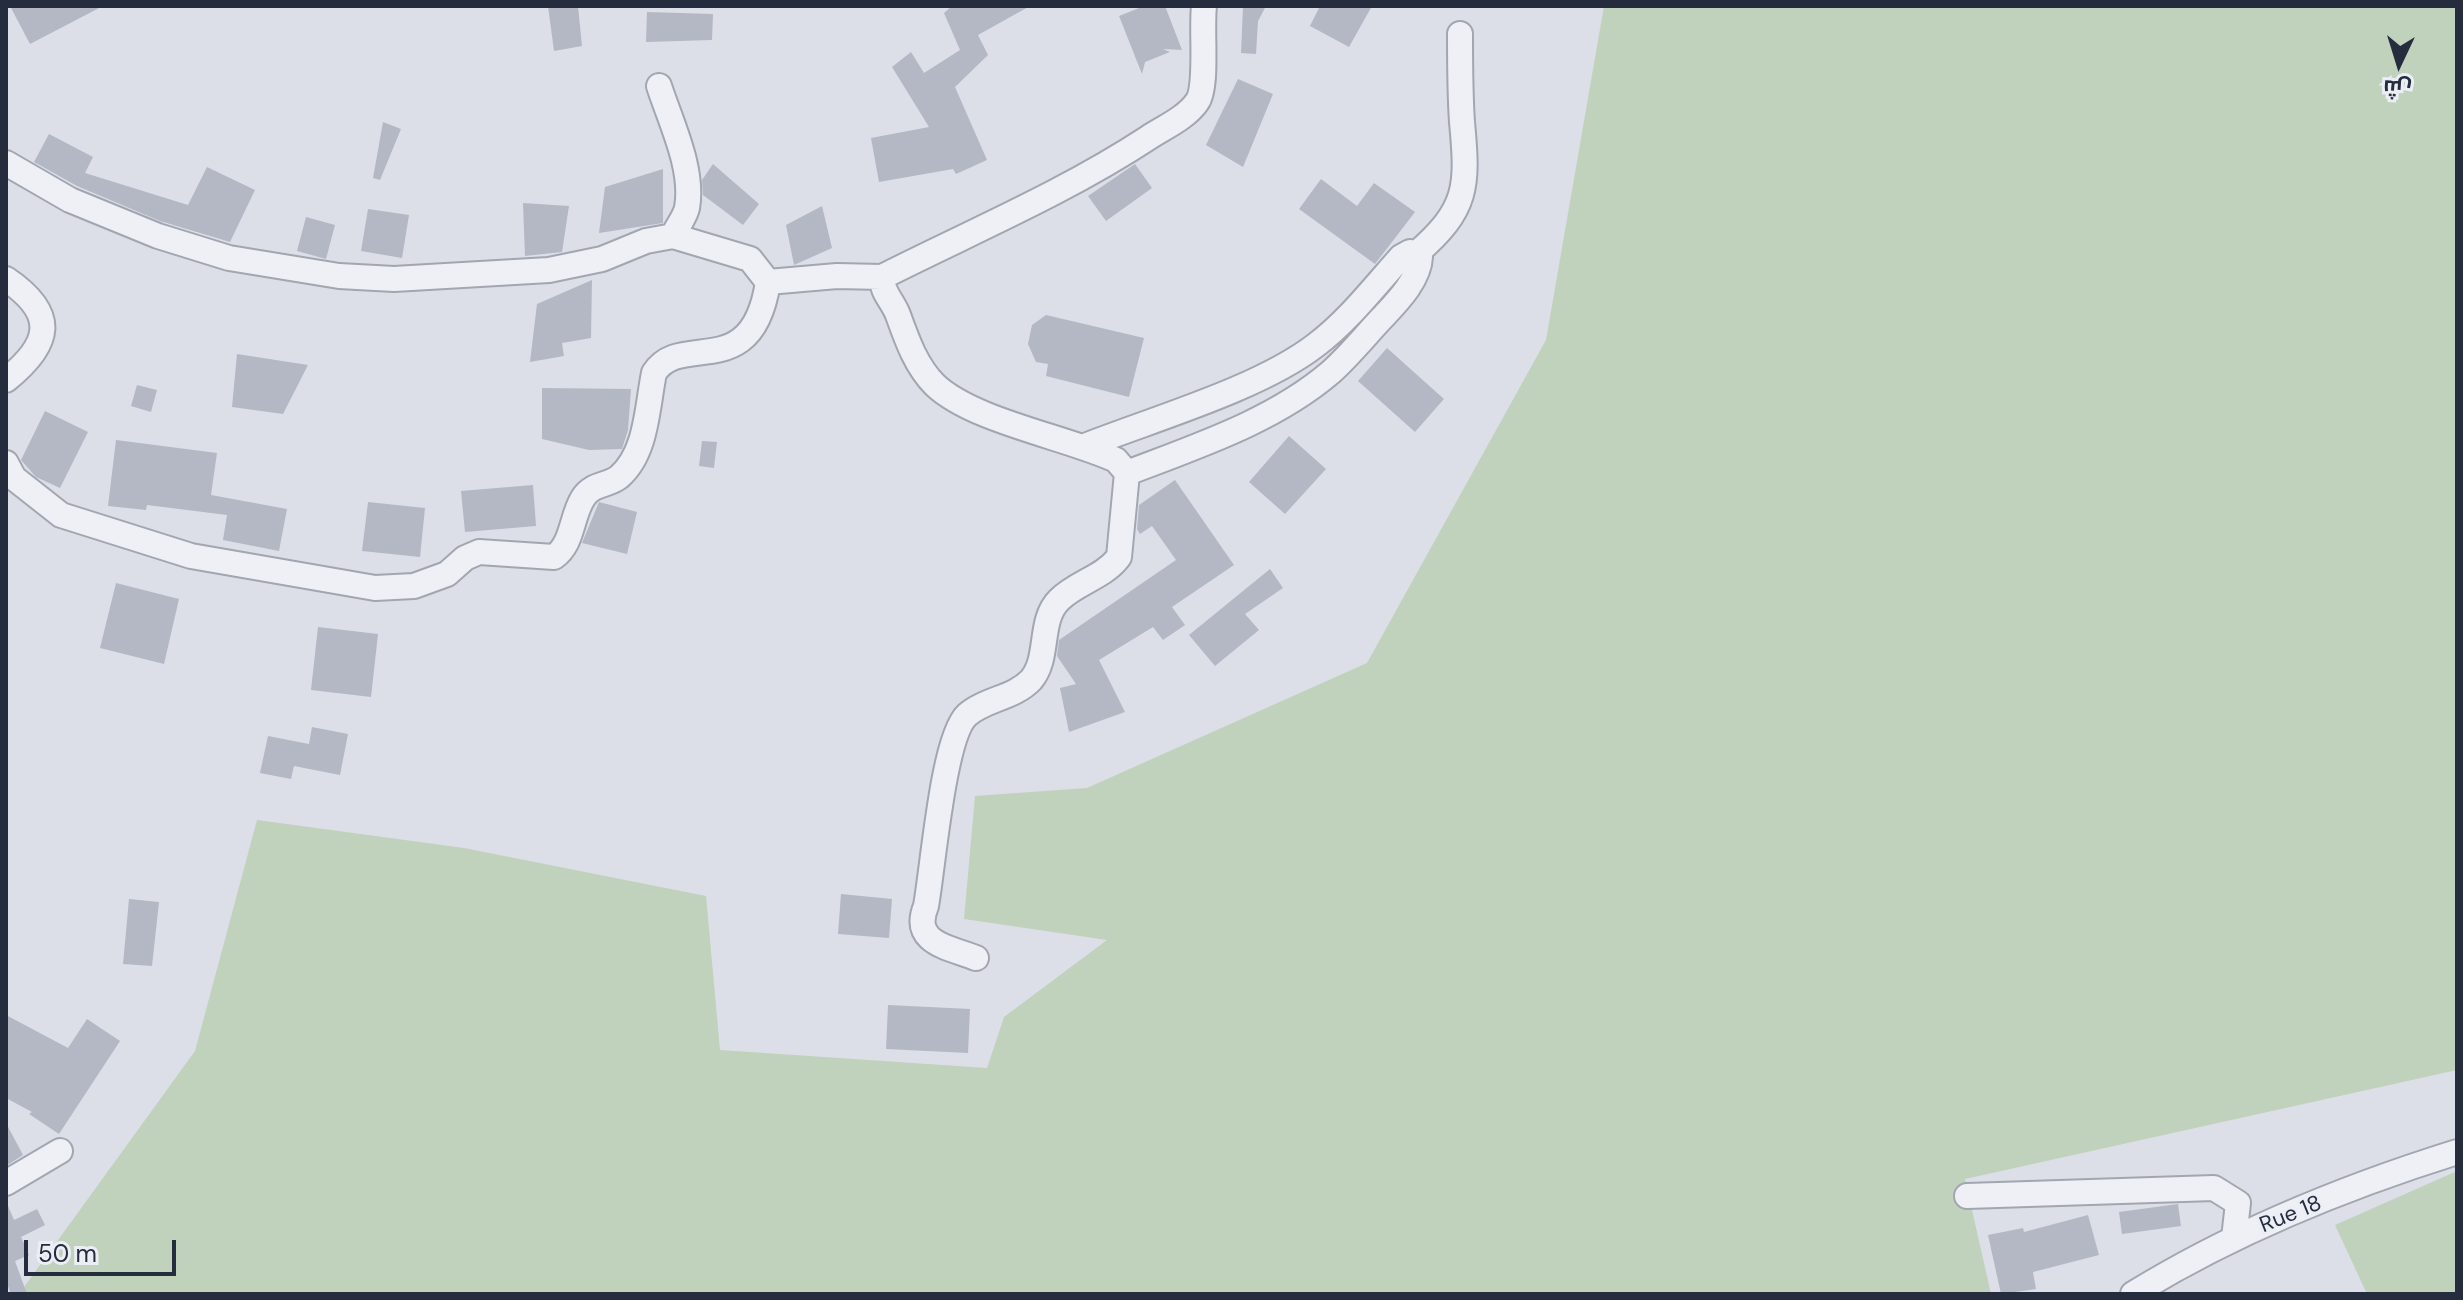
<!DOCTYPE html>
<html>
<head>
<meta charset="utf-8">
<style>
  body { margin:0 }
  #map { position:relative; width:2463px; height:1300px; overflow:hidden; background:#dcdfe7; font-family:"DM Sans",Cairo,sans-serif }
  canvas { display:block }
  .frame { position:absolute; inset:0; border:8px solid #252c3e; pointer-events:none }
  .north { position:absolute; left:2359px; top:24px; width:80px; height:80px; -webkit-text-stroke:6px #ebeef5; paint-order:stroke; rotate:184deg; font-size:22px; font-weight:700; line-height:32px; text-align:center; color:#252c3e }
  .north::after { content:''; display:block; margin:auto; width:28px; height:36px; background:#252c3e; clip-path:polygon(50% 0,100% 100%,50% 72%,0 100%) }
  .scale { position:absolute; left:24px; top:1240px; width:152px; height:36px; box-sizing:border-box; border:4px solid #252c3e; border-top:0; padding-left:10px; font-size:24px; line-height:28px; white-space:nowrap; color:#252c3e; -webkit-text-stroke:6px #ebeef5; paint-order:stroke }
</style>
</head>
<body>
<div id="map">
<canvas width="2463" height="1300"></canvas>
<div class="frame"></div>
<div class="north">ش</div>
<div class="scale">50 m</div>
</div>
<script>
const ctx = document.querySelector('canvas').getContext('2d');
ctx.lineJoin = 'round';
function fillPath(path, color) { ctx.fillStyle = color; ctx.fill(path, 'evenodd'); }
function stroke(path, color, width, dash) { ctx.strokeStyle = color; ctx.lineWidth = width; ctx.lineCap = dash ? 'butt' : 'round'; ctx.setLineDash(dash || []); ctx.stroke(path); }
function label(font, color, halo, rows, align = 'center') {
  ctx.font = font + ' "DM Sans",sans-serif'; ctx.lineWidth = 6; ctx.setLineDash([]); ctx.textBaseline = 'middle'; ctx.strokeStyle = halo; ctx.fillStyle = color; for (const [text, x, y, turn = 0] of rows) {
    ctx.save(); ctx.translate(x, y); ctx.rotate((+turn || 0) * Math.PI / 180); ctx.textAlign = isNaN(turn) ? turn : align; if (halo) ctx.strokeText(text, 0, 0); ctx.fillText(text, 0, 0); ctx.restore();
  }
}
fillPath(new Path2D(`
  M1604 6H2457V1070L1965 1179 1991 1294H19L195 1051 257 820 464 848 706 896 720 1050 987 1068 1004 1017 1107 940 964 919 975 796 1087 788 1367 663 1546 340Z
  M2457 1171V1294H2367L2335 1225Z`), '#c0d1bc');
fillPath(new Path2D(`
  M10 6H103L30 44Z
  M548 6H578L582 46 554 51Z
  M952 6H1030L978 35 988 55 955 87 987 160 956 174 953 169 879 182 871 138 929 127 892 67 911 52 924 73 960 50 944 13Z
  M1144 6H1165L1182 50 1163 49 1170 52 1145 62 1142 74 1119 16Z
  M1243 6H1266L1258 21 1256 54 1241 53Z
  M1320 6H1372L1349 47 1310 26Z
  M647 12 713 14 712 40 646 42Z
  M1238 79 1273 94 1243 167 1206 145Z
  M383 122 401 129 380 180 373 178Z
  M49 134 93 157 85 173 188 205 207 167 255 190 230 242 160 221 77 186 34 162Z
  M713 164 759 204 743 225 703 195 702 180Z
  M1135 164 1152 188 1106 221 1088 196Z
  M663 169V223L599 233 605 187Z
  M1321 179 1357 206 1374 183 1415 212 1375 264 1299 209Z
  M523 203 569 206 562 252 525 256Z
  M822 206 832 248 794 265 786 225Z
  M368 209 409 215 402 258 361 251Z
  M306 217 335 225 326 259 297 251Z
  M592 280 591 338 562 343 564 356 530 362 537 304Z
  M1046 315 1144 338 1129 397 1046 376 1048 364 1036 362 1028 344 1032 325Z
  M1387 348 1444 399 1415 432 1358 381Z
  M237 354 308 365 283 414 232 407Z
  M137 385 157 390 151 412 131 406Z
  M542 388 631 389 628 430 622 449 589 450 542 439Z
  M45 411 88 432 60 488 36 477 21 460Z
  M1289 436 1326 469 1285 514 1249 482Z
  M116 440 217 453 211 495 287 509 279 551 223 540 227 515 147 505 146 510 108 506Z
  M702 441 717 442 714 468 699 466Z
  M1175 480 1234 565 1172 607 1185 625 1163 640 1153 627 1099 660 1125 712 1069 732 1060 688 1076 684 1057 656 1059 640 1176 560 1152 526 1140 534 1137 529 1139 505Z
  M533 485 536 526 465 532 461 491Z
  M368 502 425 508 420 557 362 551Z
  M599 502 637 512 627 554 582 543Z
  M1270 569 1283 588 1245 614 1259 630 1215 666 1189 635Z
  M116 583 179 599 164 664 100 648Z
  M318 627 378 634 371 697 311 690Z
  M312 727 348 734 340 775 294 766 291 779 260 773 268 736 309 744Z
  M841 894 892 899 889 938 838 934Z
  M129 899 159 902 152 966 123 964Z
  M888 1005 970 1009 968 1053 886 1049Z
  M6 1015 68 1048 87 1019 120 1041 59 1134 29 1114 32 1112 6 1098Z
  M6 1123 23 1155 6 1166Z
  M6 1201 14 1220 37 1209 45 1225 21 1237 29 1255 15 1261 27 1294H11L6 1281Z
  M2178 1204 2181 1226 2122 1234 2119 1212Z
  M2088 1215 2099 1255 2033 1272 2036 1289 2001 1294 1988 1235 2023 1228 2024 1232Z`), '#b3b8c4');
const minor = new Path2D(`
  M6 163 70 200 158 236 229 258 339 276 394 279 549 270 602 259 646 241 673 236C677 227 685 217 687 208 694 169 671 123 659 86
  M673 236 750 259 768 282 837 276 882 277C881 292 893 301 898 315 907 340 916 366 935 385 973 421 1066 437 1116 460L1127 473 1119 557C1103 578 1077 582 1059 600 1038 621 1050 658 1031 680 1014 698 985 699 967 715 943 737 933 868 926 906 911 943 948 947 976 958
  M1416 254C1468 209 1468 187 1462 122 1460 93 1460 63 1460 34
  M882 277C971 232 1064 193 1148 138 1163 128 1186 118 1197 102 1208 87 1201 30 1204 6
  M6 279C58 314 51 344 6 380
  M1085 446C1153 419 1259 389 1316 345 1348 321 1374 287 1401 257L1410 252 1420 257C1419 280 1397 302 1382 318 1365 336 1349 356 1331 372 1274 421 1197 446 1127 473
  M6 463 14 478 61 515 191 556 375 588 414 586 447 574 465 558 479 552 554 557C573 544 571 517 583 498 592 483 608 486 619 477 647 453 647 407 654 373 681 330 752 386 768 282
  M6 1183 60 1151
  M1967 1196 2214 1188 2238 1203 2234 1238
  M2133 1294C2232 1233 2345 1187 2457 1152`);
stroke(minor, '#a1a6b1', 28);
stroke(minor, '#eef0f5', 24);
label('22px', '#252c3e', '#ebeef5', [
  ["Rue 18",2291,1215,-22]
]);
</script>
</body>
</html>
